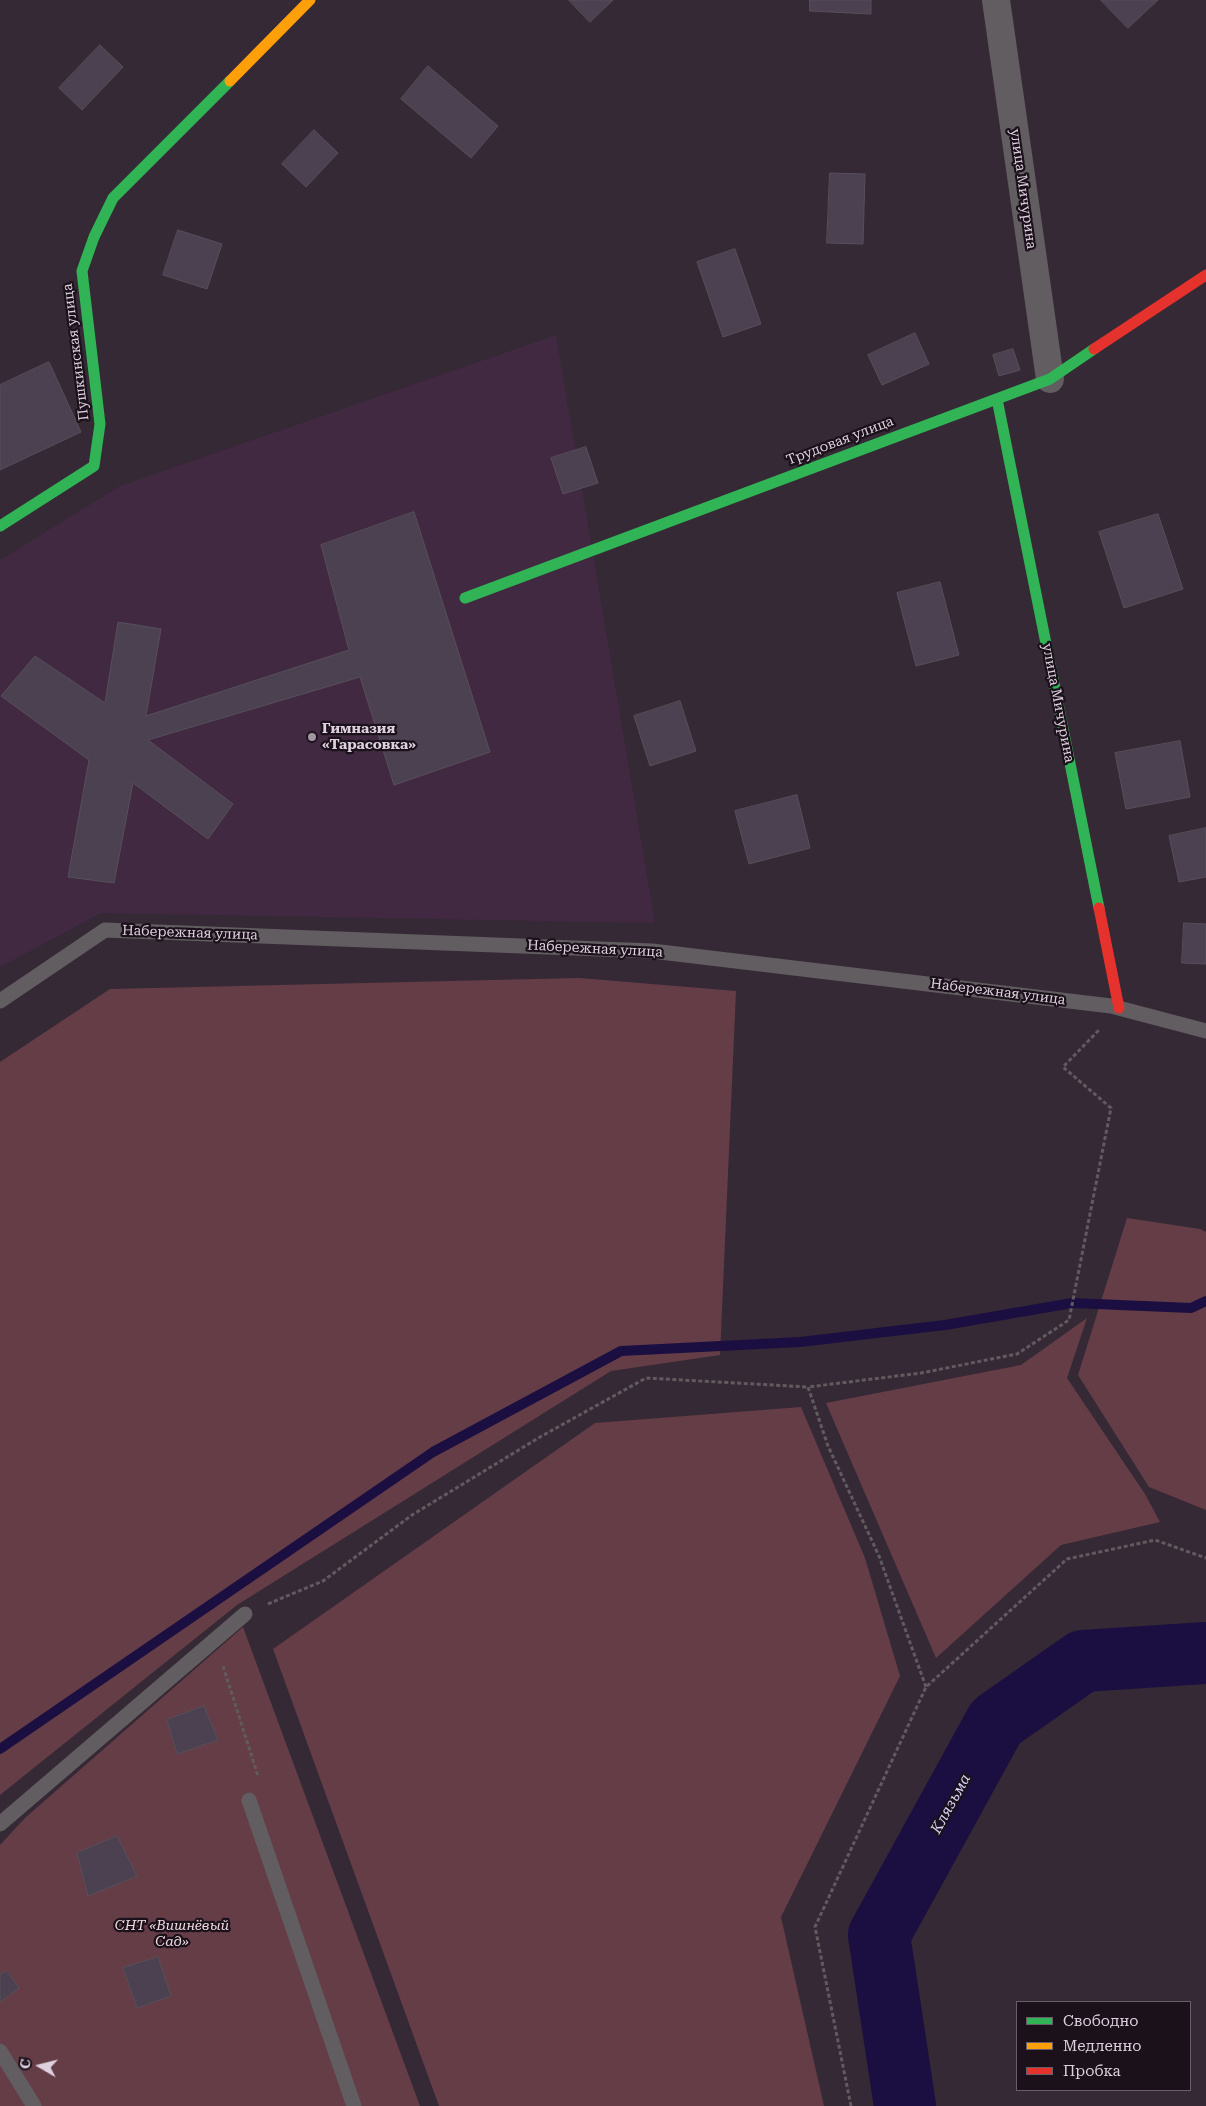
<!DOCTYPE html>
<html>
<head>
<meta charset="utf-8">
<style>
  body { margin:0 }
  #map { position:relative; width:1206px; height:2106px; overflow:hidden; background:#352935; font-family:"Roboto Serif",serif }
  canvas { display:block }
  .legend { position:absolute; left:1016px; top:2001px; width:175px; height:90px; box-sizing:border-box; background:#1b111b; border:1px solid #695d69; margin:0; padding:6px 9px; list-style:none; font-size:15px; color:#ded0de }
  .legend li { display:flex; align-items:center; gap:10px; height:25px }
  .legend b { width:25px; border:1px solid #695d69 }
  .north { position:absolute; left:15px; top:2041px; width:50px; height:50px; -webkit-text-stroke:4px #1b111b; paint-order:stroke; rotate:278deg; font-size:14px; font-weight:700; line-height:20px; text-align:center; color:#ded0de }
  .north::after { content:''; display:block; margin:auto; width:18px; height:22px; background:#ded0de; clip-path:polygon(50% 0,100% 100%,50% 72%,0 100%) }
</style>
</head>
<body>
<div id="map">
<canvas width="1206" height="2106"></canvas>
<ul class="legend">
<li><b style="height:6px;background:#30b455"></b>Свободно</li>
<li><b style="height:6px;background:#ff9f0a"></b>Медленно</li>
<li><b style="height:6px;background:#e5322d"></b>Пробка</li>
</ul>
<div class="north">С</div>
</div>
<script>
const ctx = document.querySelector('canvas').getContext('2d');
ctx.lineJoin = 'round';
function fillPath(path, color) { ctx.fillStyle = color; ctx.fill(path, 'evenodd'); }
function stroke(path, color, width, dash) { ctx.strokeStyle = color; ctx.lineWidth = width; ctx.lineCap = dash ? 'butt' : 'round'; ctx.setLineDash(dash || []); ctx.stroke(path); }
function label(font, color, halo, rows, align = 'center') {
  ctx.font = font + ' "Roboto Serif",serif'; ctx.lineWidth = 4.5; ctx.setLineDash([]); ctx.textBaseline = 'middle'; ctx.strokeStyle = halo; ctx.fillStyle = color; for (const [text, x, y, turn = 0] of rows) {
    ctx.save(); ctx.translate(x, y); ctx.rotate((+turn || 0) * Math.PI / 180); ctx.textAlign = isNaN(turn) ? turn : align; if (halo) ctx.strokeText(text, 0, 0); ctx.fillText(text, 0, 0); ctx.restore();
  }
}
fillPath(new Path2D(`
  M556 335 655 923 101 913 0 967V560L120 486Z`), '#402941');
fillPath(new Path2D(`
  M579 978 736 991 720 1355 611 1371 237 1605 0 1795V1062L110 989Z
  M1127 1218 1200 1229 1206 1232V1510L1149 1487 1078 1375Z
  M1087 1318 1067 1378 1145 1494 1160 1522 1061 1545 936 1658 826 1403 1021 1365Z
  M801 1407 865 1558 900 1676 781 1917 824 2106H439L273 1649 595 1423Z
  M243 1627 420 2106H0V1845L25 1818Z`), '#653d47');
stroke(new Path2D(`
  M0 1749 433 1452 621 1351 800 1342 945 1325 1072 1303 1191 1308 1206 1301`), '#1b0f41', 10);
stroke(new Path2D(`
  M905 2106 879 1935 996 1722 1083 1661 1206 1653`), '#1b0f41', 62);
const building = new Path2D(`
  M569 0H613L590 22Z
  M810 0H871V14L810 11Z
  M1101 0H1158L1128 28Z
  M100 45 123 67 82 110 59 88Z
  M428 66 498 126 471 158 401 99Z
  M314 130 338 153 306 187 282 164Z
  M830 173 865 174 863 244 827 243Z
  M178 230 222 244 207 289 163 275Z
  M735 249 761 324 723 337 697 262Z
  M915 333 929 364 882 385 868 355Z
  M1013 349 1020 370 999 376 993 355Z
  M49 362 81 432 0 470V385Z
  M586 447 598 483 563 494 551 458Z
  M414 512 490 752 394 785 360 677 148 740 233 804 208 839 133 783 114 883 68 877 89 760 1 696 35 656 105 703 118 622 161 629 146 716 349 650 321 545Z
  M1158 514 1183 589 1124 608 1099 532Z
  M940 582 959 655 916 666 897 593Z
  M680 701 696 751 650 766 634 716Z
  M1180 741 1190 797 1126 809 1115 753Z
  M797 795 810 848 749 864 735 811Z
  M1206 828V877L1179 882 1169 836Z
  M1184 923 1206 924V964L1182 963Z
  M204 1706 218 1740 177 1754 167 1720Z
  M117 1836 137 1876 88 1896 77 1853Z
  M158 1957 171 1996 137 2008 123 1968Z
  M7 1971 19 1988 0 2002V1975Z`);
fillPath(building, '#4b4150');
stroke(building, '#574f5a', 1);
stroke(new Path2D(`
  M268 1604 323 1581 412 1515 540 1437 646 1378 808 1387
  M223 1666 258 1776
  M926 1687 879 1556 828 1446 808 1387 921 1373 1017 1354 1069 1320 1111 1108 1063 1067 1099 1030
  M851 2106 815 1927 926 1687 1067 1559 1155 1540 1206 1558`), '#615b60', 3, [4, 2.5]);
stroke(new Path2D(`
  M0 1001 105 930 652 951 1111 1006 1206 1031
  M249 1800 354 2106
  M0 1824 245 1614
  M0 2051 34 2106`), '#625d61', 15);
stroke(new Path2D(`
  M996 0 1050 379`), '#625d61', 28);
stroke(new Path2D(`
  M997 399 1099 908
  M0 526 94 466 100 424 82 271 94 237 113 198 230 81
  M465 598 1050 379 1094 349`), '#30b455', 11);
stroke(new Path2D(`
  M230 81 310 0`), '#ff9f0a', 11);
stroke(new Path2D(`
  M1094 349 1206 275
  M1099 908 1119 1008`), '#e5322d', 11);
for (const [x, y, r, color] of [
  [312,737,5,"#a396a3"]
]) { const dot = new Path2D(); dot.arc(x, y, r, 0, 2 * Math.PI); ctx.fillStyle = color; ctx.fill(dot); stroke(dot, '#1b111b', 2); }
label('14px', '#ded0de', '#1b111b', [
  ["улица Мичурина",1023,189,82],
  ["Пушкинская улица",76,352,-97],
  ["Трудовая улица",840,441,-21],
  ["улица Мичурина",1058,703,79],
  ["Набережная улица",190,933,2],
  ["Набережная улица",595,949,3],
  ["Набережная улица",998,992,7]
]);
label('bold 14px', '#ded0de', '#1b111b', [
  ["Гимназия",322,729],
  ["«Тарасовка»",322,745]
], 'left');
label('italic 14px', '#f0dade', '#1b111b', [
  ["СНТ «Вишнёвый",172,1926],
  ["Сад»",172,1942]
]);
label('italic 15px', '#d4d4f8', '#1b111b', [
  ["Клязьма",951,1804,-61]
]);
</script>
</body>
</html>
